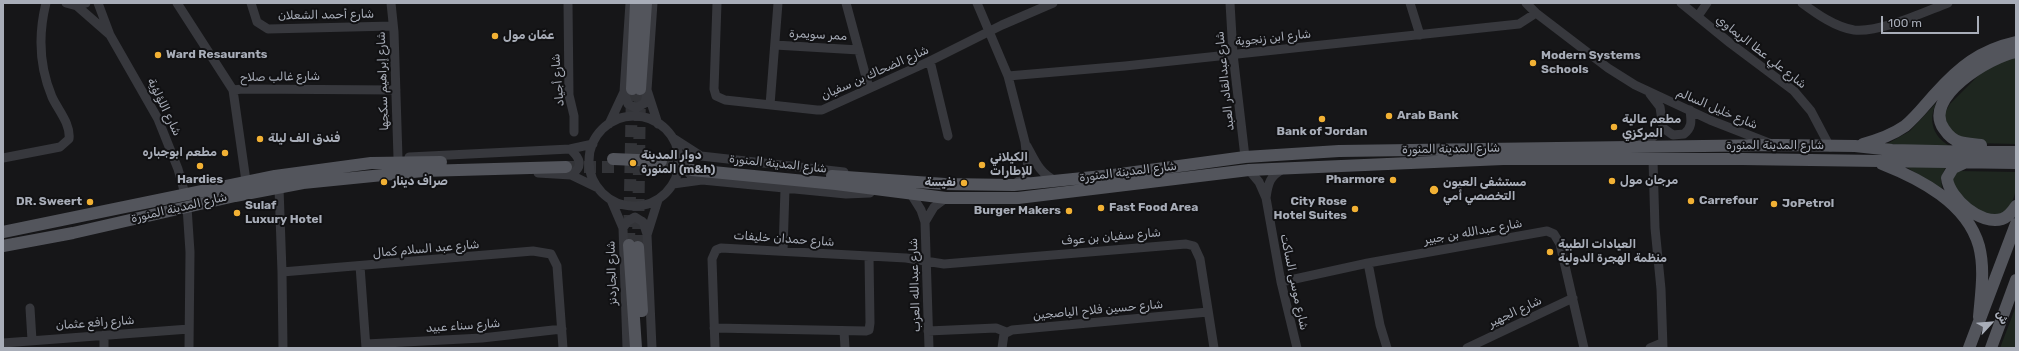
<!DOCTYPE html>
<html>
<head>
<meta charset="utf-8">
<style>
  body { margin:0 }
  #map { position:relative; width:2019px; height:351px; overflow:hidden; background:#161618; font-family:Rubik,"Noto Naskh Arabic",sans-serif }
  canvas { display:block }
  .frame { position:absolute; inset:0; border:4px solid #a8adb8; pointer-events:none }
  .north { position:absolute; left:1971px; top:303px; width:40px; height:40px; -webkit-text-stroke:3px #111113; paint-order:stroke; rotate:64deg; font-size:11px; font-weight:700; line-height:16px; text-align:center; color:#a8adb8 }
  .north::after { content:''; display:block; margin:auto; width:14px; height:18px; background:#a8adb8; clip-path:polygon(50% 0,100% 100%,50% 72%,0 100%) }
  .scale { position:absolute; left:1881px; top:16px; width:98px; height:18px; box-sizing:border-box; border:2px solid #a8adb8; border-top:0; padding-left:5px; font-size:12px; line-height:14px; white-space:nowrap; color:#a8adb8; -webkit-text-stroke:3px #111113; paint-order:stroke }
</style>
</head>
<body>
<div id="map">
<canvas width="2019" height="351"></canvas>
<div class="frame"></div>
<div class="north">ش</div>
<div class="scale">100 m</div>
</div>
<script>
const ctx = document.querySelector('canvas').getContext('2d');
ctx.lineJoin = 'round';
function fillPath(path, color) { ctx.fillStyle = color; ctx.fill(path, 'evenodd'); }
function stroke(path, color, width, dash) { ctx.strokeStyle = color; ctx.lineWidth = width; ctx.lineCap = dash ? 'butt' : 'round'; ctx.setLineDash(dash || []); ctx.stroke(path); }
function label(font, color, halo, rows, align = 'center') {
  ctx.font = font + ' Rubik,"Noto Naskh Arabic",sans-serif'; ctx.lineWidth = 4; ctx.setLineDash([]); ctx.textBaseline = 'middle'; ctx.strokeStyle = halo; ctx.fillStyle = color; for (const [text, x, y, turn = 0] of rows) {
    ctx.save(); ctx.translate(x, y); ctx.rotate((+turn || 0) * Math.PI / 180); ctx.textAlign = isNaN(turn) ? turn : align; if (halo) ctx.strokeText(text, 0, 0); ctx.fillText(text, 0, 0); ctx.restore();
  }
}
fillPath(new Path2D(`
  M2016 56V144L1973 143 1949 132 1944 114 1950 104 1985 69Z
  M1937 102C1927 120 1933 138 1952 147L1887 144 1910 131Z
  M1905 166H1946L1941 178 1942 190Z
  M1959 171 2016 172C2016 191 2017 198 2004 213L1986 216 1956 194 1952 179 1954 173Z
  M2016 306V348H2000Z`), '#1e261f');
stroke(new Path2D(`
  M661 161 694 164
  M566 167H614
  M629 245 632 89
  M638 247 640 89`), '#333438', 12, [12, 6]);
stroke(new Path2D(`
  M66 3 77 6 86 3
  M98 3 110 35 158 119 178 169 185 194
  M177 3 233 90
  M251 3 257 22 268 29 393 26
  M391 3 394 32 398 158
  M568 3 569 95 574 116V132
  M653 3 647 90 658 124
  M717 3 714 89 716 96 725 100 817 110H822L930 61 1002 25 1053 3
  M846 3 869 88
  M977 3 1008 76 1025 142 1028 169 1027 174 1014 185
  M1230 3 1233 54 1245 157
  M1410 3 1420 35
  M1526 3 1536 13 1608 68 1635 85 1710 120 1769 143
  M1681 3 1730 43 1794 91 1811 111 1830 147
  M1802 3C1817 14 1835 27 1854 30 1879 33 1924 12 1948 3
  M77 6 109 34
  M1698 16 1707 3
  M775 45 859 50
  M930 61 948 136
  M1008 76 1125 66 1519 24 1536 13
  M624 92 628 104 636 108 645 103 647 93
  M770 105 778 3
  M589 161a45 45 0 1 1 90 0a45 45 0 1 1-90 0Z
  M609 124 624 92 630 3
  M1663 128 1673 135 1684 134C1693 127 1691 120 1690 110
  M673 138 701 156 844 172
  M1027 146C1035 161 1040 174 1056 181
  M1636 147 1653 137 1663 128 1660 107 1650 94
  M570 149C580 158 584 166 571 175
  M409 157 570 149 593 144
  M3 158 60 147 69 139C71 124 58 110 52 97 39 66 38 35 46 3
  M1653 160 1655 228 1661 289 1663 348
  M1249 170 1259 182 1266 198 1281 282 1297 348
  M538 173 571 175 598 188
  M693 177C686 172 684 163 691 157L701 156
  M246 181 233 90 243 89 396 90
  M673 184 702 180 846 194 870 193
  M279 188 282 272 283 348
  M911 194 921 210 925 222 929 348
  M1266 198C1268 183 1270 176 1283 169
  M611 200 623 228 627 348
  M187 207 190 252 189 348
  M925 222 934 207 946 198
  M623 228 628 221 635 217 643 222 647 234
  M783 251 785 189
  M1368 263 1380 325 1387 348
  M360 266 366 348
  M282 272 533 251 551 254 557 266 563 348
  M1281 282 1368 263 1547 231 1554 234 1560 244 1584 348
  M30 308 32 340
  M714 328 866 331 869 330 870 323 869 256
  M844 331 845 348
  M928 331 996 328 1006 332
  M104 335V348
  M3 343 189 329
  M366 344 482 338 562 329
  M652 348 647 235 658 200
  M715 348 712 259 716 250 721 248 906 258 944 264 1186 244 1194 246 1200 259 1214 348
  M1002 348 1004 334 1012 330 1208 312
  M1467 348 1573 298
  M1650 348 1662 343`), '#37383d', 9);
stroke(new Path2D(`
  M632 89 636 3
  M640 89 646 3
  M1863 144C1878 140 1892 135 1905 126 1916 117 1925 105 1935 94 1959 67 1980 50 2016 42
  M1981 145C1974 144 1967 144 1960 142 1953 140 1948 135 1944 129 1921 98 1991 56 2016 52
  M613 159 661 161
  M1966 162 1953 168 1947 178C1949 198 1981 226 2002 219 2008 217 2012 212 2016 206
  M1882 164C1920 179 1967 203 1979 246 1985 269 1981 293 1979 317
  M692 170 836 184 946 198H1018L1249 170 1503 159H1742L2016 163
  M832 176 945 184 1014 185 1113 175 1245 157 1339 151 1776 145 1855 146 1892 150 1980 152H2016
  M3 232 275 176 371 163 441 162
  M629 245 636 348
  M3 246 73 233 235 196 303 183 423 171 566 167
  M638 247 642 311
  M1969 348 2016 224
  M1991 348 2016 280`), '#53555c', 12);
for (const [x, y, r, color] of [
  [495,36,4,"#f2b134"],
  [158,55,4,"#f2b134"],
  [1533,63,4,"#f2b134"],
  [1389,116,4,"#f2b134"],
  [1322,119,4,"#f2b134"],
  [1614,127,4,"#f2b134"],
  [260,139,4,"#f2b134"],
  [225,153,4,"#f2b134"],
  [633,163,4,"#f2b134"],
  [982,165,4,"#f2b134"],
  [200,166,4,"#f2b134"],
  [1393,180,4,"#f2b134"],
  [1612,181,4,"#f2b134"],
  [384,182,4,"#f2b134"],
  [964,183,4,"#f2b134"],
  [1434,190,5,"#f2b134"],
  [1691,201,4,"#f2b134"],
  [90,202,4,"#f2b134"],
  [1774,204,4,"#f2b134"],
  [1101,208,4,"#f2b134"],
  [1355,209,4,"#f2b134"],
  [1069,211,4,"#f2b134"],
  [237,213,4,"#f2b134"],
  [1550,252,4,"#f2b134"]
]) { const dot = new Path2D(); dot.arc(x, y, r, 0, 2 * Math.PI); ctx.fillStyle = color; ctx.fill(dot); stroke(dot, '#111113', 1.5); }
label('12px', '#a8adb8', '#111113', [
  ["شارع أحمد الشعلان",326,15,-1],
  ["ممر سويمرة",818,35,3],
  ["شارع ابن زنجوية",1273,38,-6],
  ["شارع علي عطا الريماوي",1761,52,38],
  ["شارع الضحاك بن سفيان",875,73,-24],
  ["شارع غالب صلاح",280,77,-1],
  ["شارع أجياد",558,80,-95],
  ["شارع إبراهيم سكجها",383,81,-92],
  ["شارع عبدالقادر العبد",1225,81,-96],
  ["شارع اللؤلؤية",164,107,64],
  ["شارع خليل السالم",1717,109,23],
  ["شارع المدينة المنورة",1775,146],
  ["شارع المدينة المنورة",1451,149,-1],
  ["شارع المدينة المنورة",778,164,6],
  ["شارع المدينة المنورة",1128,172,-7],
  ["شارع المدينة المنورة",179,208,-13],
  ["شارع عبدالله بن جبير",1473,232,-10],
  ["شارع سفيان بن عوف",1111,237,-5],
  ["شارع حمدان خليفات",784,239,4],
  ["شارع عبد السلام كمال",426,249,-5],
  ["شارع الجاردنز",612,273,-92],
  ["شارع موسى الساكت",1294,282,78],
  ["شارع عبدالله العزب",915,285,-92],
  ["شارع حسين فلاح الياصجين",1098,310,-5],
  ["شارع الجهير",1515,312,-25],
  ["شارع رافع عثمان",95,323,-4],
  ["شارع سناء عبيد",463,326,-4]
]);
label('bold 12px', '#a8adb8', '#111113', [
  ["عمّان مول",503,36],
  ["Ward Resaurants",166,55],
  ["Modern Systems",1541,56],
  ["Schools",1541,70],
  ["Arab Bank",1397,116],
  ["مطعم عالية",1622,120],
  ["المركزي",1622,134],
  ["Bank of Jordan",1322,132,"center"],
  ["فندق الف ليلة",268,139],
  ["مطعم ابوجباره",217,153,"right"],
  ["دوار المدينة",641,156],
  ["المنورة (m&h)",641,170],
  ["الكيلاني",990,158],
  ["للإطارات",990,172],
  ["Hardies",200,180,"center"],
  ["Pharmore",1385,180,"right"],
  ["مرجان مول",1620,181],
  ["صراف دينار",392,182],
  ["نفيسة",956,183,"right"],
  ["مستشفى العيون",1443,183],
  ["التخصصي أمي",1443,197],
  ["Carrefour",1699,201],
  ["DR. Sweert",82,202,"right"],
  ["City Rose",1347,202,"right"],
  ["Hotel Suites",1347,216,"right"],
  ["JoPetrol",1782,204],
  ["Sulaf",245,206],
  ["Luxury Hotel",245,220],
  ["Fast Food Area",1109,208],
  ["Burger Makers",1061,211,"right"],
  ["العيادات الطبية",1558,245],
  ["منظمة الهجرة الدولية",1558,259]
], 'left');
</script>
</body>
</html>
